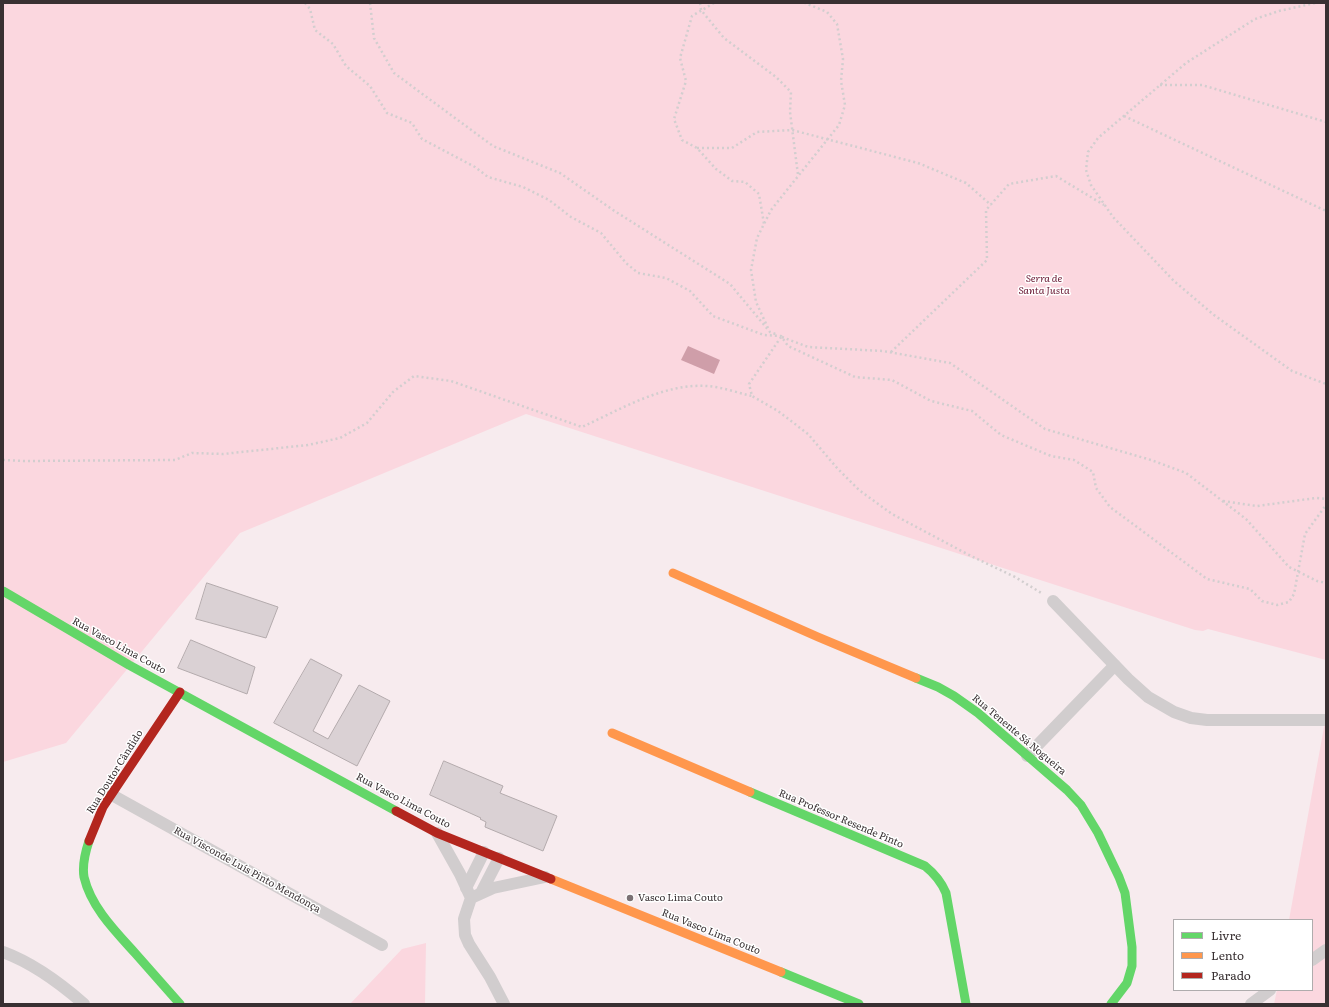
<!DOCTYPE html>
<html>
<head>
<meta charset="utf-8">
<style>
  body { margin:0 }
  #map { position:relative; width:1329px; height:1007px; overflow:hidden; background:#f7ebee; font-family:Literata,serif }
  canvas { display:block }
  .frame { position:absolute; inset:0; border:4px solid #383032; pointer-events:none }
  .legend { position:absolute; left:1173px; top:919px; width:140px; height:72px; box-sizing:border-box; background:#fff; border:1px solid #afacad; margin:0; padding:5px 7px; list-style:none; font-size:12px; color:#383032 }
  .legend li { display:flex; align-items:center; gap:8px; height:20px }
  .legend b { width:20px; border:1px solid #afacad }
</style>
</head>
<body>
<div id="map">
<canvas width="1329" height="1007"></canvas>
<div class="frame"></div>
<ul class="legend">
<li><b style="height:5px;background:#63d668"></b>Livre</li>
<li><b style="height:5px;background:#ff974d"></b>Lento</li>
<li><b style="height:5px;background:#b3261e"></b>Parado</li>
</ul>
</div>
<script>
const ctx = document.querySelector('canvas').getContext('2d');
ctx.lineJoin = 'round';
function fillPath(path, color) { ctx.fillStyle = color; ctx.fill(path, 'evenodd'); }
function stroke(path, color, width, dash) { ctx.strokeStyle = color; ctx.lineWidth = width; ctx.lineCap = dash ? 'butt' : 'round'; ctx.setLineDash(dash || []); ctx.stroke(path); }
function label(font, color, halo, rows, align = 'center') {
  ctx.font = font + ' Literata,serif'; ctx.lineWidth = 3; ctx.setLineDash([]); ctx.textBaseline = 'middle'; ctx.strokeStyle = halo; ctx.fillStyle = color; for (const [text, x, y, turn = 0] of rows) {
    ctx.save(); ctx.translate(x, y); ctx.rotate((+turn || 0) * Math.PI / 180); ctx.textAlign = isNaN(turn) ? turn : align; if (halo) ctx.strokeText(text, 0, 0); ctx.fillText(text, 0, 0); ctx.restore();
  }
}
fillPath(new Path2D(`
  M3 3H1326V660L1208 629 1203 631 1195 630 526 414 240 533 66 743 3 762Z
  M1326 716V1004H1274L1277 990H1312V920H1289Z
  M426 943 425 1004H350L402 949Z`), '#fbd7df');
fillPath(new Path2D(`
  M688 346 720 360 714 374 681 360Z`), '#cf9ea9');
const building = new Path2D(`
  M207 583 278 607 266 638 196 619Z
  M191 640 255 667 247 694 178 668Z
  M311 659 342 675 313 731 328 739 359 685 390 701 357 766 274 723Z
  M444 761 503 786 500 793 557 816 543 851 485 827 486 822 480 819 481 818 430 795Z`);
fillPath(building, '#dad1d4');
stroke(building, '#b3aaac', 1);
stroke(new Path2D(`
  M305 3 310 9 315 30 333 44 346 66 370 86 387 113 412 123 422 139 475 167 488 177 523 187 549 200 571 217 601 233 626 263 638 273 666 278 690 291 713 316 764 335 781 336 788 346 855 377 892 380 931 401 972 411 1001 435 1051 456 1074 460 1093 472 1096 488 1110 507 1207 579 1250 589 1262 601 1277 605 1289 602 1294 594 1305 534 1326 505
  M370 3 374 38 394 73 493 146 560 173 613 210 730 284 770 332 778 335
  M700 3 701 10 724 38 776 77 791 92 790 112 798 175
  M714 3 692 16 680 58 686 81 674 119 682 140 697 148 716 169 732 181 745 182 759 194 764 224
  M1315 3 1279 11 1255 19 1186 63 1098 138 1088 152 1086 170 1091 185 1113 217 1174 281 1214 315 1292 371 1326 384
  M1160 85H1202L1326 122
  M1124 116 1326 211
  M697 148H732L757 132 792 130 918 163 966 183 991 205
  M768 328 756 302 751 270 757 238 771 210 839 125 845 105 841 81 843 59 837 24 827 12 805 3
  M781 337 749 384 752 396 778 411 808 434 837 468 859 490 892 514 971 556 1015 577 1043 594
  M782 337 808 347 883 351 950 363 1045 429 1151 460 1186 473 1246 519 1289 567 1317 581 1326 583
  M891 352 987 260 986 210 1009 184 1056 176 1104 205
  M3 460 23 461 175 460 192 453 223 454 308 445 340 438 367 423 393 392 414 376 451 381 582 427C619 410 664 383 707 386 722 387 738 393 752 396
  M1223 501 1257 506 1316 498 1326 499`), '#d2cecf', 2.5, [2, 3]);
stroke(new Path2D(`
  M1053 601 1128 679 1148 697 1174 712 1191 718 1207 720H1326
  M1027 756 1115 665
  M112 795 382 945
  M437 833 460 874 471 898 464 919 465 935 469 944 490 977 504 1004
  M466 888 484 852
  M481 893 499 858
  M471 898 493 888 545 877
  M3 952C33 963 60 983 84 1004
  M1312 960 1326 950
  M1251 1004 1270 990`), '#d1cdce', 12);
stroke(new Path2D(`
  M3 591 129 665 396 811
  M916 678 938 687 954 696 978 713 1067 790 1081 805 1098 833 1119 877 1125 893 1132 947V966L1127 983 1111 1004
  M750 792 925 866C935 874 941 881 946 893L966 1004
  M89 841C85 853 82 865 84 877 91 907 115 931 135 953 150 970 165 987 180 1004
  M781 972 859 1004`), '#63d668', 9);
stroke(new Path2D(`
  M673 573 818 637 916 678
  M612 733 750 792
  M551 879 781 972`), '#ff974d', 9);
stroke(new Path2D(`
  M396 811 437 833 551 879
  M89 841 103 807 180 692`), '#b3261e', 9);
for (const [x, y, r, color] of [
  [630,898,4,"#7b7174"]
]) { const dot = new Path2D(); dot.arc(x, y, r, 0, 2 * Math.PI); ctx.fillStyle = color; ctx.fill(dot); stroke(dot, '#fff', 1.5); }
label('italic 10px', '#6f203a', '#fff', [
  ["Serra de",1044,279],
  ["Santa Justa",1044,291]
]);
label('10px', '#383032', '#fff', [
  ["Rua Vasco Lima Couto",119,646,29],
  ["Rua Tenente Sá Nogueira",1019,735,40],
  ["Rua Doutor Cândido",115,772,-58],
  ["Rua Vasco Lima Couto",403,801,28],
  ["Rua Professor Resende Pinto",841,819,23],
  ["Rua Visconde Luís Pinto Mendonça",247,870,29],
  ["Rua Vasco Lima Couto",711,932,22]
]);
label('10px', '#383032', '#fff', [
  ["Vasco Lima Couto",638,898]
], 'left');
</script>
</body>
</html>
